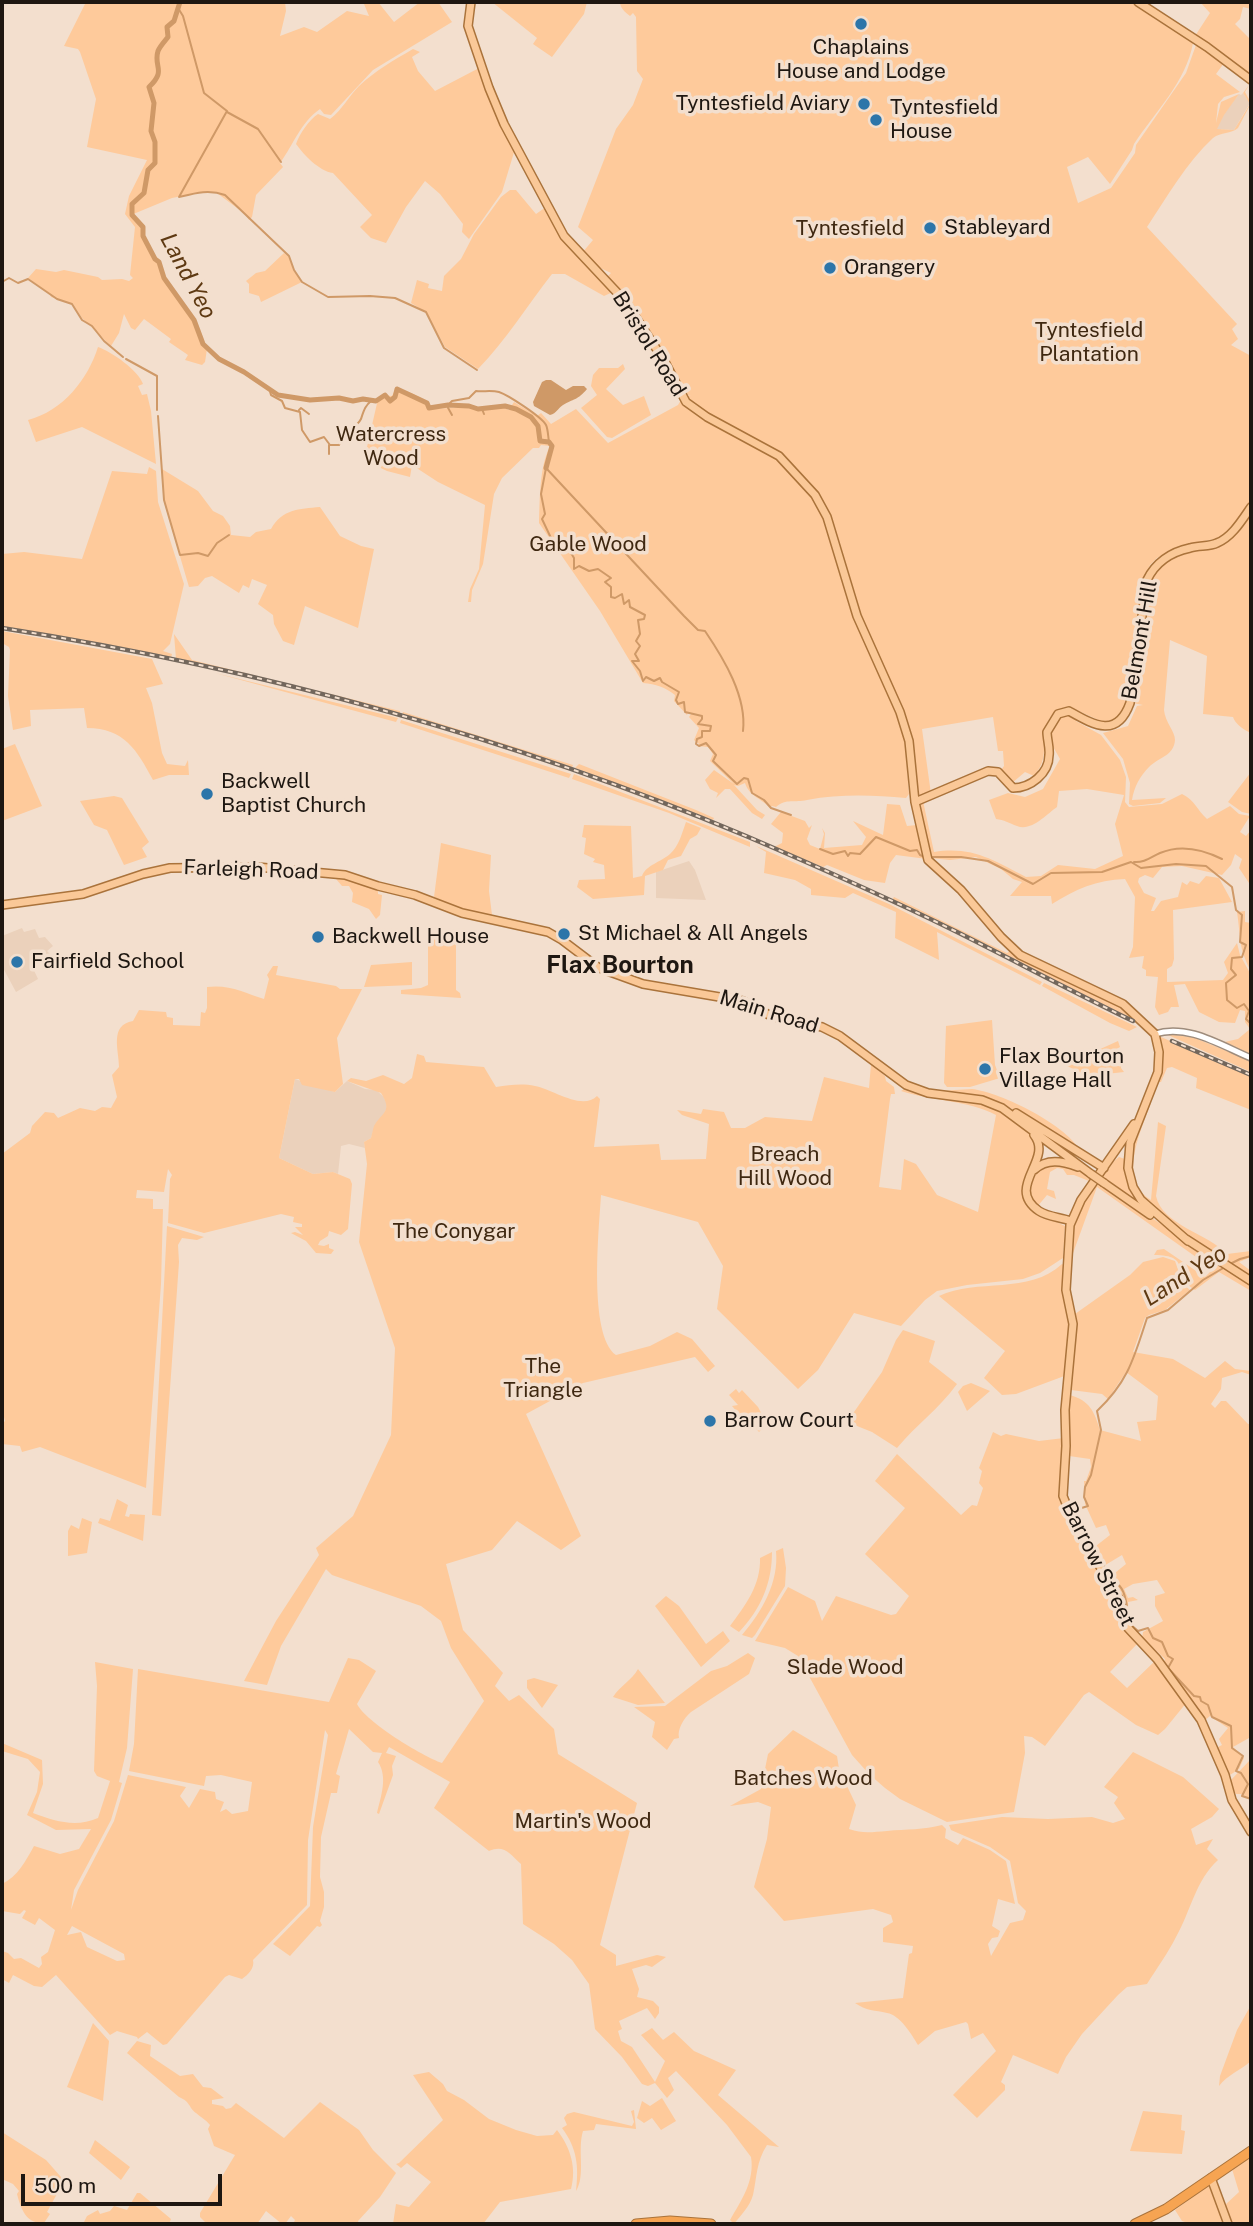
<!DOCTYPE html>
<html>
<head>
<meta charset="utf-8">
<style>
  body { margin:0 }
  #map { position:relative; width:1253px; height:2226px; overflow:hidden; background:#f3dfce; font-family:"Public Sans",sans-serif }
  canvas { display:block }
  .frame { position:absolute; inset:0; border:4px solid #1e1711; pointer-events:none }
  .scale { position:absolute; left:21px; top:2174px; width:201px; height:32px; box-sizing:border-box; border:4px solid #1e1711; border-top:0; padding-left:9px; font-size:21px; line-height:24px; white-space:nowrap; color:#1e1711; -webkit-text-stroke:5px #f3dfce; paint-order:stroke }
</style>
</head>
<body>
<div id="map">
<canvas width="1253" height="2226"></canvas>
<div class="frame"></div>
<div class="scale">500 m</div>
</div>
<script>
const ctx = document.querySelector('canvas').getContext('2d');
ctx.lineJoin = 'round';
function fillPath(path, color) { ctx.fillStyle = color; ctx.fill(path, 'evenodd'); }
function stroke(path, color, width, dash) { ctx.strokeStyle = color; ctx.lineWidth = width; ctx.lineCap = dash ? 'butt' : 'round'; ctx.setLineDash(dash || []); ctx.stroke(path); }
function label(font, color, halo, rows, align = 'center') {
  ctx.font = font + ' "Public Sans",sans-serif'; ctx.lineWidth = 7; ctx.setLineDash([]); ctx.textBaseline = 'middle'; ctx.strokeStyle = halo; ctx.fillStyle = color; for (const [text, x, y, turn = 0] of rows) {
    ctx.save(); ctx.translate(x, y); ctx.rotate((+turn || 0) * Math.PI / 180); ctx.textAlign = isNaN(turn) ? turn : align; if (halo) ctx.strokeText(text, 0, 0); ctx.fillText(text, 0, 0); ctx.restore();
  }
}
fillPath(new Path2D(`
  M1243 93 1250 103 1234 130 1216 129 1225 112 1239 94 1241 95Z
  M689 861 695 870 706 900 656 898V872Z
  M22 928 24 932 35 929 39 938 45 937 53 946 47 951 51 955 47 959H36L31 964 38 979 16 992 2 966V936Z
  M295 1079 335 1092 347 1081 365 1089 376 1090 384 1097 387 1105 385 1114 375 1126 371 1138 364 1142 365 1148 349 1144 341 1146 338 1174 333 1172 313 1174 279 1158Z`), '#ebd1bb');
fillPath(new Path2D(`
  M86 2H285L286 11 280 36 304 27 317 32 347 11 369 16 364 4 378 2 394 22 420 2H438L452 22 373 70 331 115 324 114 320 109C300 123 294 144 280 163L283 167 256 195 252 217 249 220 245 214 217 193H197L172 198 131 215 142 228 143 239 153 258 159 264 163 278 193 322 207 349 205 362 202 365 185 360 188 355 169 342 171 339 144 319 135 330 131 328 124 314 119 333 111 346 82 318 73 304 51 297 50 294 28 278 36 269 56 272 64 270 98 277 102 280 122 279 129 281 133 278 130 275 135 227 125 214 129 196 147 160 87 147 96 99 80 52 78 49 64 46Z
  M492 2H587L584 14 552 57 533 44 537 38Z
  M620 2H1133L1155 19 1193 43C1186 82 1155 112 1134 144L1132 150 1110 184 1088 157 1067 167 1078 203 1111 188 1135 153 1136 145 1186 73 1196 45 1224 63 1216 74 1240 92 1224 97 1218 104 1216 123 1221 102 1239 94 1224 115 1217 129 1234 130 1250 104 1243 93 1249 85 1245 92 1251 103 1238 128C1231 134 1221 132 1213 138 1186 163 1167 197 1147 227L1237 324 1232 329 1238 339 1231 345 1251 356V502L1232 527 1219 538 1181 546 1157 558 1150 565 1144 583 1125 708 1114 720 1105 723 1072 708 1056 711C1033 732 1055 752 1034 776L1025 772 1012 783 1001 770 1004 766 1003 751H998L993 717 922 729 931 794 922 797 919 794 912 746 857 612 830 520 793 467 692 406 686 396 691 395H682L607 277 611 273 596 266 582 253 593 240 578 227 616 129 633 105 643 79 637 71 636 17 633 13 630 16C625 12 620 8 620 2Z
  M1200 2H1251V9L1243 7 1240 19 1235 24 1251 40V77L1195 36 1210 13Z
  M413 49 420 52 412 57 418 71 435 91 481 67 515 149 502 192 469 239 462 232 463 224 440 194 425 181 406 207 386 243 371 238 360 227 372 215 333 173C319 171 304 155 296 144 300 133 309 120 318 114L330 119C343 109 348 97 359 86 375 71 394 60 413 49Z
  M510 190H516L536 214 546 207 561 234 615 291 604 296 565 274H552C527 306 506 340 478 369L445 347 427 313 411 303 417 280 429 284 428 288 442 291 444 276 461 259 474 234 501 197Z
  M284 253 290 258 293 270 302 282 261 302 259 296 249 293V284L246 281 256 273 265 271Z
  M98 347C112 352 138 370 143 384L138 386 142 395 147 394 151 411 156 464 82 427 36 442 28 420C63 411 88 379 98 347Z
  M623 364 625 369 606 389 623 405 644 396 651 415 612 438 607 437 581 408 597 395 591 386 593 375 599 368H618Z
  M396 388C408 392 426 396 430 409L469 407 478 410 502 407 509 410 514 402 537 416 541 413 551 424 576 409 608 443 678 405 681 400 693 412 774 456 813 496 820 508 843 575 905 736 909 794 906 798C872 795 840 794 807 800 795 803 786 798 776 807L772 806 770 808C761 798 749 796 745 783L738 786 734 785 757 810 765 815 762 819 752 813 730 789H725L716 798 718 793 710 789 705 780 714 770 734 784 710 761 713 754 708 747 698 746 699 744 694 740 699 728 689 717 691 714 688 712 687 715 674 701 675 695C665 687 656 684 643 683L600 611 539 523C540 500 539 468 550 446L541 445 539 448H533L502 478 494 494 483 564 472 590 471 602H468L470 589 479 569 485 505 438 482 412 465 410 477 387 471 364 460 378 399 382 395 392 396Z
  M149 467 156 471 158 502 184 584 170 644 163 651 172 654 171 658 2 627V554L24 552 82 559 112 471 147 474Z
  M162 469 198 491 213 511 223 516 230 526 231 535 250 537 256 532 271 529C282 509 299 509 320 507L340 536 361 546 374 549 358 628 305 606 294 645 283 641 274 624 273 615 258 604 267 585 252 579 249 588 243 585 239 593 212 576 205 578 198 586 189 587 164 502Z
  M1251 511V733C1244 730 1235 724 1233 717L1203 714 1207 656 1170 640 1164 710C1165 722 1175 731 1175 740 1174 756 1159 757 1149 767 1140 776 1134 787 1132 800L1166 798 1160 803 1133 806 1129 804 1130 783 1123 759 1103 733 1128 726 1137 706 1143 705 1133 703 1149 581 1154 571 1182 551 1212 547Z
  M2 631 152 659 163 684 146 688 152 703 162 753 167 764 185 766 188 760 189 775H169L153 780C137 750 124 728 87 728L84 708 30 710 31 726 13 730 8 696 10 650 9 647 2 643Z
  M174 634 192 660 400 711V715L249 675 176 659Z
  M215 673 398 718 396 722Z
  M403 712 573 765 572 768 402 715Z
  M1068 713 1075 716 1076 721 1101 735 1120 760 1126 777 1125 802 1129 807 1162 804 1182 794C1195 800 1197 810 1207 819L1230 806 1239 814 1250 816 1240 832 1246 836 1251 830V886L1239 868 1242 859 1235 854 1231 865 1222 875 1182 866 1162 867 1153 878 1145 875 1139 878 1138 882 1144 893 1156 898 1151 911H1154L1161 901 1178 897 1182 882 1187 885 1190 881 1199 884 1206 876 1219 878 1232 902 1173 910 1174 959 1172 966 1167 969V982L1223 980 1228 973 1224 962 1237 943 1240 955 1251 975V1056L1220 1043 1238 1039 1250 1029 1245 1022V1011L1240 1010 1235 1023 1219 1022 1199 1012 1185 984 1174 985 1179 1007H1171L1168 1012 1159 1015 1155 1007 1158 977 1146 976V970L1142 968 1144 956 1129 958 1133 947 1135 897 1125 879C1096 880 1076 889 1052 904L1051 896H1010L1022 882 1013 879 1001 869 976 857 950 860 930 858 918 809 919 803 923 801 934 852C972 846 993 860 1026 877L1041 876 1058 865 1095 869 1123 856 1115 824 1124 795 1087 789 1059 791 1057 807C1047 814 1031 832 1017 826 1009 823 1004 820 996 819L989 800 1008 793 1025 797 1043 789 1060 759 1048 738 1056 720Z
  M401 720 571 774 569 778 400 723Z
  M15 744 42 806 2 821V749Z
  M579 764 696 810 714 818 713 820 575 768Z
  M1251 772V814L1242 812 1228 802Z
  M574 774 750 842V847L669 813 572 779Z
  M114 796 122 798 149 842 142 848 147 857 124 865 107 830 94 825 80 801Z
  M887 804 900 805 907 826 917 825 927 859 896 855 890 863 885 883 864 880 827 865 823 867 774 847 782 843 783 833 771 824 781 812 805 821 809 828 812 825 807 839 810 845 820 849 824 834 822 828 825 833 824 848 862 845 866 837 853 821 883 835Z
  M686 822 701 828 697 835 690 839 681 856 668 860 663 870 645 876 644 895 593 899 577 887 579 880 605 879 604 865 593 862 595 859 584 854 586 838 582 837 584 825 631 826 633 878 642 876C646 865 661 862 670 854 679 846 682 833 686 822Z
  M441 843 491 855 489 891 492 915 458 908 434 897Z
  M756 846 889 904 1042 982 1040 985 937 932 939 960 895 938 896 912 853 893 845 898 811 895V889L795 880 764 873 766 852Z
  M337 876 378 888V894L382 895 380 915 376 919 369 909 352 902 353 893 349 886H342L336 879Z
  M894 897 1007 953 1011 950 1116 1001 1139 1022 892 900Z
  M1245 911V922L1251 923V971C1238 947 1241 938 1237 912Z
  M456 933V990L460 993 461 998 401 994V990L421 988 428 985V934Z
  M412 962V985L364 987 371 965Z
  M273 966H278L276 975 336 986 340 989H362L337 1038 343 1084 335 1092 302 1085 299 1079H295L279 1158 313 1174 333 1172 350 1179 352 1184 348 1229 341 1235 329 1231 328 1236 320 1241 318 1245 324 1246 329 1244V1248L334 1250 331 1254 316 1253 306 1241 291 1233 295 1232 303 1235 295 1227H302V1224L293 1222 294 1217 281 1214 204 1233 168 1223 170 1179 172 1175 168 1169 164 1192 137 1190 136 1198 153 1199V1209H163L161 1284 146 1488 40 1447 22 1452 20 1446 2 1444V1424L5 1421 4 1417H2V1259L4 1256 2 1247V1154L30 1133 32 1126 45 1112 54 1113 58 1118 80 1108 95 1111 102 1107 111 1108 117 1097 112 1075 119 1067C119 1050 109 1025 133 1021L139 1010 166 1012 167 1017 173 1018V1025L200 1026 201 1012 205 1013 207 1008V987C229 984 245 993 264 999L269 979 267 975Z
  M1044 983 1137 1027 1129 1031 1110 1023 1042 986Z
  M992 1020 995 1065 1000 1078 970 1087H947L944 1083 946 1026Z
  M1170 1034 1195 1038 1251 1061V1072L1168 1035Z
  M1161 1037 1251 1076V1110L1196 1088 1197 1078 1172 1067 1167 1068 1161 1082H1157Z
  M1118 1041 1120 1047 1113 1051 1122 1052 1121 1068 1124 1072 1088 1076 1065 1065Z
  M417 1054 424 1056 426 1062 484 1067 496 1087C510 1085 522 1083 535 1086 552 1089 582 1111 597 1096L600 1099 594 1147 659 1144 661 1160 706 1159 709 1124 682 1115 677 1110 701 1114 703 1109 724 1112 731 1128H745L765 1117 812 1121 824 1077 869 1088 871 1064 885 1076 886 1081 894 1087 895 1094H891L890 1099 879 1187 901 1190 904 1159 916 1164 937 1195 978 1212 996 1115C967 1100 932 1101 901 1091L906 1088 981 1102 997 1108 1030 1132 1039 1146 1025 1193 1044 1216 1065 1226 1063 1258 1040 1273 1023 1279 967 1285 937 1291 925 1300 901 1326 854 1313 818 1370 798 1389 717 1309 723 1266 698 1222 601 1195C599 1229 588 1335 616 1355L650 1346 677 1332 692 1339 715 1366 708 1372 695 1357 583 1383 526 1414 581 1536 561 1550 517 1521 492 1550 446 1564 463 1630 503 1673 495 1686 509 1701 519 1695 554 1729 558 1754 637 1803 600 1945 616 1955V1966L657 1955 666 1957 652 1967 646 1965 632 1969 639 1989 637 1997 653 2001 659 2007V2013L655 2019 647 2008 619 2021 622 2029 618 2031 621 2041 632 2047 655 2082 665 2061 641 2035 652 2028 663 2040 674 2032 694 2051 736 2070 718 2095 779 2147 767 2145C756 2162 757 2177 753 2195 750 2206 741 2215 734 2224L730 2220C741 2201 755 2181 751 2157L727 2125 676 2071 668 2078 674 2090 667 2098 655 2083 648 2086 642 2084 622 2057 595 2029 589 1984 572 1960 554 1944 523 1924 521 1864C510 1854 504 1844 489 1851L434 1808 450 1782 389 1747 386 1753 396 1756 392 1766 393 1775 379 1814 377 1813C381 1796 388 1777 378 1762L382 1753 373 1752 349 1729 336 1774 340 1776 337 1793H331L321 1837 320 1877 324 1892V1907L320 1921 322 1925 320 1927 317 1926 290 1956 273 1944 310 1906 313 1827 328 1735 325 1730 308 1840 307 1905 253 1960C255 1968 248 1975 242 1979L229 1975 225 1977 167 2044 163 2045 147 2032 138 2039 137 2037 117 2031 110 2035 56 1975 42 1987 34 1986 13 1975 9 1983 2 1979V1951L8 1953 14 1959 21 1958 39 1968 42 1964 41 1957 48 1952 55 1930 39 1918 35 1925 22 1918 26 1911 24 1910 20 1914 2 1911V1884C18 1876 25 1862 34 1846L60 1854 79 1849 91 1829 56 1830 27 1815 37 1792 40 1772 28 1759 2 1751V1743L42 1760 43 1784 33 1813C55 1821 75 1828 98 1818L110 1781 97 1776 94 1771 97 1686 95 1662 133 1669 127 1748 119 1782 122 1783 111 1820 74 1890 71 1910 78 1890 114 1821 128 1775 186 1787 180 1796 189 1808 200 1789 215 1792 216 1799 224 1802 220 1812 226 1809 232 1814 248 1811 252 1782 221 1775 206 1776 204 1786 129 1771 134 1744 138 1669 329 1702 348 1658 359 1660 376 1671 357 1704C366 1722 422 1756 442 1763L484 1701 451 1648 441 1621 421 1606 332 1575 326 1569 281 1646 267 1685 244 1681 276 1621 319 1555 316 1548 353 1516 391 1435 395 1348 359 1242 367 1164 364 1142 371 1138C372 1134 373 1129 374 1126 382 1112 393 1112 381 1093L347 1081 351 1078 366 1081 383 1075 404 1084 412 1078ZM72 1926 124 1954 125 1960 117 1961 87 1947 81 1932 67 1935Z
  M972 1089C1000 1092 1070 1126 1081 1153L1001 1102 937 1091Z
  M1149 1101 1151 1103C1141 1131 1117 1179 1151 1200L1158 1122 1166 1126 1156 1196C1162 1225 1209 1234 1227 1254L1251 1251V1257L1239 1262 1251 1271V1279C1220 1259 1153 1221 1137 1189 1131 1178 1130 1165 1131 1152 1132 1136 1143 1117 1149 1101Z
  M1119 1157 1125 1159 1147 1210 1101 1177 1113 1162Z
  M1049 1163 1072 1167 1091 1178 1089 1181 1074 1175H1067L1063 1169 1057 1168 1050 1172 1047 1189 1054 1191 1056 1199 1047 1195 1037 1207C1030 1198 1025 1182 1034 1172 1037 1168 1045 1165 1049 1163Z
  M1097 1182 1251 1283V1291L1219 1272 1195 1290C1171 1275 1193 1255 1154 1255L1157 1250 1164 1249 1205 1277 1213 1269 1097 1187 1072 1256C1072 1220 1075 1211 1097 1182Z
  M167 1226 204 1237 197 1240 182 1238 178 1245 179 1262 161 1516 152 1515Z
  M1163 1257 1175 1261 1183 1284 1190 1290 1165 1310 1149 1315 1145 1318 1133 1352 1173 1359 1205 1378 1225 1361 1235 1369 1251 1371V1375L1242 1372 1222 1378 1221 1389 1211 1404 1215 1408 1221 1401H1226L1248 1424H1251V1743L1249 1738 1233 1747 1244 1758 1239 1769 1230 1775 1216 1748 1222 1745 1219 1739 1228 1728 1210 1716 1204 1721 1163 1665 1165 1659 1143 1638 1141 1640 1132 1631 1110 1577 1126 1564 1122 1555 1102 1567 1092 1549 1110 1535 1106 1525 1096 1528 1085 1504 1084 1481H1086L1091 1467 1090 1459 1069 1456 1070 1395C1090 1401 1094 1411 1100 1430L1141 1441 1137 1422 1156 1420 1158 1396 1126 1372 1108 1399 1102 1394 1071 1390 1075 1314 1130 1275 1143 1262ZM1157 1580 1165 1593 1155 1596V1606L1163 1621 1143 1632 1142 1638C1132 1627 1128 1617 1128 1602L1138 1600 1133 1597 1128 1598 1124 1589 1133 1584Z
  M1062 1264 1065 1266 1071 1316 1067 1375 1016 1394 1002 1395 984 1378 1005 1351 939 1296C977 1278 1029 1295 1062 1264Z
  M903 1330 935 1341 929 1362 957 1384C939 1409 916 1425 897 1448L872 1432 847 1422 882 1372 896 1340Z
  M971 1383 990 1391 967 1411 958 1392 963 1386Z
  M736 1389 739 1393 742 1390 758 1407 767 1424 759 1432 753 1425 750 1427 732 1406 738 1405 729 1395Z
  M993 1432 1001 1436 1006 1434 1039 1441 1064 1438 1061 1495 1113 1590 1138 1643 1110 1672 1127 1688 1155 1661 1187 1702 1165 1729 1158 1735 1136 1725 1089 1692 1084 1695 1045 1746 1032 1737 1024 1736 1025 1753 1014 1812 947 1822 900 1799 885 1788 869 1774 852 1755 798 1656 785 1648 755 1641 788 1587 815 1601 822 1621 836 1596 891 1615 896 1614 909 1596 865 1554 905 1508 875 1481 897 1454 961 1515 972 1505 977 1506 983 1488 979 1483 982 1471 979 1468Z
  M117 1499 128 1505 125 1516 129 1517 130 1514 145 1515 143 1541 98 1523 100 1518 110 1521Z
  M82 1518 92 1522 87 1553 68 1556V1531L71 1525 79 1529Z
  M783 1548 786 1568 785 1586 755 1635 752 1638 742 1635C762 1612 779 1582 776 1551Z
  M772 1552C772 1583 761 1609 739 1632L730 1626C745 1606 761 1585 760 1558Z
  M666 1596 679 1606 706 1644 723 1631 730 1641 701 1667 655 1606Z
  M748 1653 755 1658 749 1674 691 1712C684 1718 677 1729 679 1738L674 1739 667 1750 652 1737 655 1722 634 1707 665 1706 711 1671 727 1666Z
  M638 1669 665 1703 638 1705 613 1697C620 1686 632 1680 638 1669Z
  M534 1678 558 1685 542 1708 527 1688V1680Z
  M793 1730 837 1756 839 1769 856 1805 849 1829C863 1834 872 1832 887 1831 906 1829 924 1830 942 1825L946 1829 945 1838 958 1845 963 1838 990 1850 1006 1861 1015 1904 998 1899 992 1926 1000 1931 998 1937 992 1938 988 1944 991 1956 1010 1923 1023 1920 1026 1911 1018 1903 1010 1861 990 1847 951 1830 949 1825 1002 1817 1048 1819 1092 1817 1113 1823 1125 1819 1114 1803 1118 1797 1104 1787 1133 1752 1183 1777 1219 1809 1212 1817 1191 1829 1196 1845 1213 1839 1207 1849 1218 1860C1195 1881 1191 1911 1176 1937 1168 1953 1157 1968 1147 1984L1127 1987 1118 1995 1082 2034 1066 2057 1058 2074 1013 2055 1001 2082 1005 2085V2090L977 2118 953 2095 996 2051 983 2033 971 2039 968 2024 966 2022 935 2031 918 2045C912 2035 900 2015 887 2013 875 2010 866 2011 855 2003L903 1998 909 1954 912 1953 913 1946 883 1942V1928L893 1922 891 1915 873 1909 784 1921 754 1887 767 1839 771 1807 758 1802 730 1806 761 1789 768 1754Z
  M1251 1759V1800L1241 1794H1236L1234 1791 1231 1792 1230 1781Z
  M1251 2005V2061C1241 2070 1227 2075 1219 2086L1220 2076 1237 2030Z
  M93 2023 109 2041 103 2101 67 2087Z
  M137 2041 151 2045 150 2056 180 2076 193 2074 203 2087 211 2088 224 2098 212 2100V2104L223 2106 226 2109 231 2108 236 2103 284 2138 320 2102 359 2130 373 2150 396 2173 380 2197 358 2221 359 2224H293L295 2220 291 2216 285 2224H282L266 2211 257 2224H207L200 2217V2213L235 2155 214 2146 208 2129 210 2125C205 2119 202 2118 196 2113 188 2107 191 2102 179 2097L127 2053Z
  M429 2072 443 2084 447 2091 464 2100 489 2119 516 2130 537 2136 553 2135 557 2130C570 2147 577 2167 571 2189L500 2202 483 2224H393L396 2204 409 2207 431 2182 407 2163 401 2168 396 2164 399 2163 443 2120 413 2075Z
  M662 2098 676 2121 661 2130 652 2118 644 2123 637 2118 642 2101 650 2106Z
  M634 2110 636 2129 596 2124 594 2130 583 2131C577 2150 586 2175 576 2191 579 2166 577 2148 562 2128L567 2125 564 2118 567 2114 574 2112 632 2126 634 2122 631 2111Z
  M1143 2111 1182 2115 1181 2130 1185 2131 1182 2154 1130 2151Z
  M2 2132 46 2160 61 2177 58 2192 47 2212 50 2214 44 2223C26 2224 21 2209 17 2194L19 2191 13 2184 2 2179Z
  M95 2140 130 2167 121 2180 89 2153Z
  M1249 2157 1251 2161V2224H1230L1225 2205 1239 2192 1232 2169Z
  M1209 2184 1213 2190 1226 2224H1184L1185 2222 1182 2221 1175 2210Z
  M137 2193H140L171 2219 169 2224H83L87 2216 98 2210 100 2214 110 2211 114 2206 127 2210Z`), '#feca9b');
fillPath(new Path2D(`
  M546 380H551L566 390 573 386H584L587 389C578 400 573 399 563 405 557 409 557 413 550 415L534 406 533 402 542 382Z`), '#cf9967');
stroke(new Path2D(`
  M178 8 183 16 204 93 227 111 179 197C195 193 209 189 225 195L289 256 294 270 302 282 328 297 370 296 395 298 426 312 444 348 477 370
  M227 112 258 129 281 162
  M2 282 9 278 18 283 28 279 57 299 72 304 82 320 92 326 104 341 123 357
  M126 359 157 376V410
  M269 388 271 395 282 401 285 408 300 412 302 430 310 442 324 437 330 445H339L342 438 352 432C354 425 358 425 361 419 364 410 365 406 372 400
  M448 405 452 401 469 398 476 391C483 392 491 390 499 392 508 395 542 417 546 425 548 429 548 436 549 442
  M447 406 452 415
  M482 409 484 414
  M299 410 301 408 309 414
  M158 416 164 500 180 555 198 553 208 556 217 543 229 535
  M329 445V454
  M546 468 541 494 545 514 542 519 551 538 559 541 558 546 560 549 568 548 574 558V569L579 566 589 571 598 569 611 578 605 582 611 587V597L615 598 622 594 624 604 629 600 630 607 645 615 644 619 638 620 640 634 636 641 640 646 635 654 639 661H632L640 671 643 681 646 677 654 681 660 678 662 682 679 692 676 700 678 704 684 702 685 712 702 716V719L698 724 711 726 710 731H702V737L697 739 696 744 699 746 706 743 716 755 713 761 737 784 744 778 748 779 752 793 764 800 771 808 791 815
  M546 468 684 616 698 630 705 631C724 659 747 697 743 731
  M820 849 833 854 845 851 848 856 850 853 860 854 876 837 910 851 917 850 920 855 925 857
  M931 857H961L988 861 1033 884 1051 873 1102 872 1131 862 1141 868 1176 864 1206 866 1232 887 1236 910 1242 915 1240 942 1246 945 1242 957 1232 958 1231 969 1236 975 1226 983 1227 1000 1237 1008 1244 1004 1249 1011 1246 1019 1251 1024
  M1134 862C1144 863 1151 857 1160 853 1181 844 1202 849 1222 859
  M1230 1264 1240 1259 1251 1256
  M1072 1511 1088 1506 1084 1497 1085 1487 1091 1475 1101 1430 1097 1411C1128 1382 1134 1358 1147 1318L1168 1310 1203 1280 1225 1267
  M1111 1579C1127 1587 1126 1604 1129 1619
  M1130 1624 1138 1631 1148 1628 1153 1638 1162 1642 1168 1656 1173 1659 1168 1668 1194 1696 1200 1697 1201 1701 1208 1705 1212 1717 1231 1726 1232 1748 1243 1756 1236 1771 1241 1773 1248 1784 1242 1796 1251 1799`), '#cf9967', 2);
stroke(new Path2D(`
  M180 2 174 21 167 27 168 37C164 42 160 46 158 51 153 67 167 70 149 87L154 103 151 131 155 142V163L148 170 144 193 132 204V215L143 227V236L155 259 159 262 164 278 194 320 203 344 219 359 244 372 278 395 310 400 339 398 353 401 363 399 376 401 385 395 390 401 395 397 397 389 427 403 429 408 448 405 469 406 478 409 505 406 516 409 531 417 538 426 540 441 549 442 552 446 546 468`), '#cf9967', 5);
const minor = new Path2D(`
  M1155 1034C1187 1023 1222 1046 1251 1058`);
const major = new Path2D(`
  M471 2 468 26 489 88 504 124 564 236 625 301 665 362 686 402 707 417 779 456 815 495 827 517 857 616 900 712 909 741 915 802 928 860 961 890 1001 937 1020 955 1123 1004 1155 1034 1159 1052 1158 1072 1130 1143 1128 1168 1133 1187 1141 1200 1188 1241
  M1138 2 1207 47 1251 80
  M915 802 988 771 998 772 1013 788C1030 788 1049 774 1049 755 1050 748 1047 739 1047 732L1058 714 1069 711C1094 725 1117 739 1130 703L1147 580C1155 563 1171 552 1190 548 1199 545 1209 547 1217 543 1232 537 1242 520 1251 507
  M2 905 83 894 143 874 170 868 257 867 345 875 378 886 415 895 462 913 548 932 562 940 599 968 643 984 743 1001 771 1016 822 1027 840 1036 906 1085 928 1093 982 1100 1002 1108 1091 1174
  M1016 1113 1104 1168
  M1134 1124 1081 1200 1070 1225 1066 1290 1073 1324 1065 1410 1066 1446 1063 1496 1073 1521 1119 1599 1128 1628 1157 1659 1201 1720 1225 1775 1232 1800 1251 1832
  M1034 1135C1054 1160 1004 1187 1039 1211 1048 1217 1060 1217 1071 1221
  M1034 1170C1047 1158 1062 1161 1078 1167
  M1104 1183 1150 1215
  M1186 1239 1251 1281
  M1211 2178 1228 2224`);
const highway = new Path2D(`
  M636 2224 670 2221 711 2224
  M1135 2224 1166 2209 1251 2151`);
stroke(minor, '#9e8c7c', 8);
stroke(major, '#aa733b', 10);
stroke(highway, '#aa733b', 11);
stroke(minor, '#fff', 5);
stroke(major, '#fac897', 7);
stroke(highway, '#f6a452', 9);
const rail = new Path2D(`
  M2 628C256 668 508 736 746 836 816 866 886 897 955 931 1015 961 1073 992 1133 1021
  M1172 1041 1251 1075`);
stroke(rail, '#73675c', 4.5);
stroke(rail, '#f3dfce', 2, [5]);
const majorBridge = new Path2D(`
  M1091 1174 1104 1183`);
stroke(majorBridge, '#aa733b', 10, []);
stroke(majorBridge, '#fac897', 7);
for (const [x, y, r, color] of [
  [861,24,7,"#2c75a9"],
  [864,104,7,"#2c75a9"],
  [876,120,7,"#2c75a9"],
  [930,228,7,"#2c75a9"],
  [830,268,7,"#2c75a9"],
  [207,794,7,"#2c75a9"],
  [564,934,7,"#2c75a9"],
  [318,937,7,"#2c75a9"],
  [17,962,7,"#2c75a9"],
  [985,1069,7,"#2c75a9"],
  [710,1421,7,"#2c75a9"]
]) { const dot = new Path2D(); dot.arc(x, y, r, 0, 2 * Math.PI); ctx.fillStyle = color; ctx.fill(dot); stroke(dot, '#f3dfce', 2.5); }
label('21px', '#1e1711', '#f3dfce', [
  ["Chaplains",861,48,"center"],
  ["House and Lodge",861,72,"center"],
  ["Tyntesfield Aviary",850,104,"right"],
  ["Tyntesfield",890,108],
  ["House",890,132],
  ["Stableyard",944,228],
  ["Orangery",844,268],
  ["Backwell",221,782],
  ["Baptist Church",221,806],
  ["St Michael & All Angels",578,934],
  ["Backwell House",332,937],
  ["Fairfield School",31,962],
  ["Flax Bourton",999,1057],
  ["Village Hall",999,1081],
  ["Barrow Court",724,1421]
], 'left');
label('21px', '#3f2811', '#f3dfce', [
  ["Tyntesfield",850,229],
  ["Tyntesfield",1089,331],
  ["Plantation",1089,355],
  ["Watercress",391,435],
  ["Wood",391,459],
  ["Gable Wood",588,545],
  ["Breach",785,1155],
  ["Hill Wood",785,1179],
  ["The Conygar",454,1232],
  ["The",543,1367],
  ["Triangle",543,1391],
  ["Slade Wood",845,1668],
  ["Batches Wood",803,1779],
  ["Martin's Wood",583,1822]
]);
label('21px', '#1e1711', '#f3dfce', [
  ["Bristol Road",649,344,58],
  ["Belmont Hill",1140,640,-80],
  ["Farleigh Road",251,870,2],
  ["Main Road",769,1012,17],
  ["Barrow Street",1098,1564,63]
]);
label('italic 23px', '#5e3912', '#f3dfce', [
  ["Land Yeo",188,276,62],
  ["Land Yeo",1185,1276,-32]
]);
label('bold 24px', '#1e1711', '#f3dfce', [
  ["Flax Bourton",620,966]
]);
</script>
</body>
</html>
